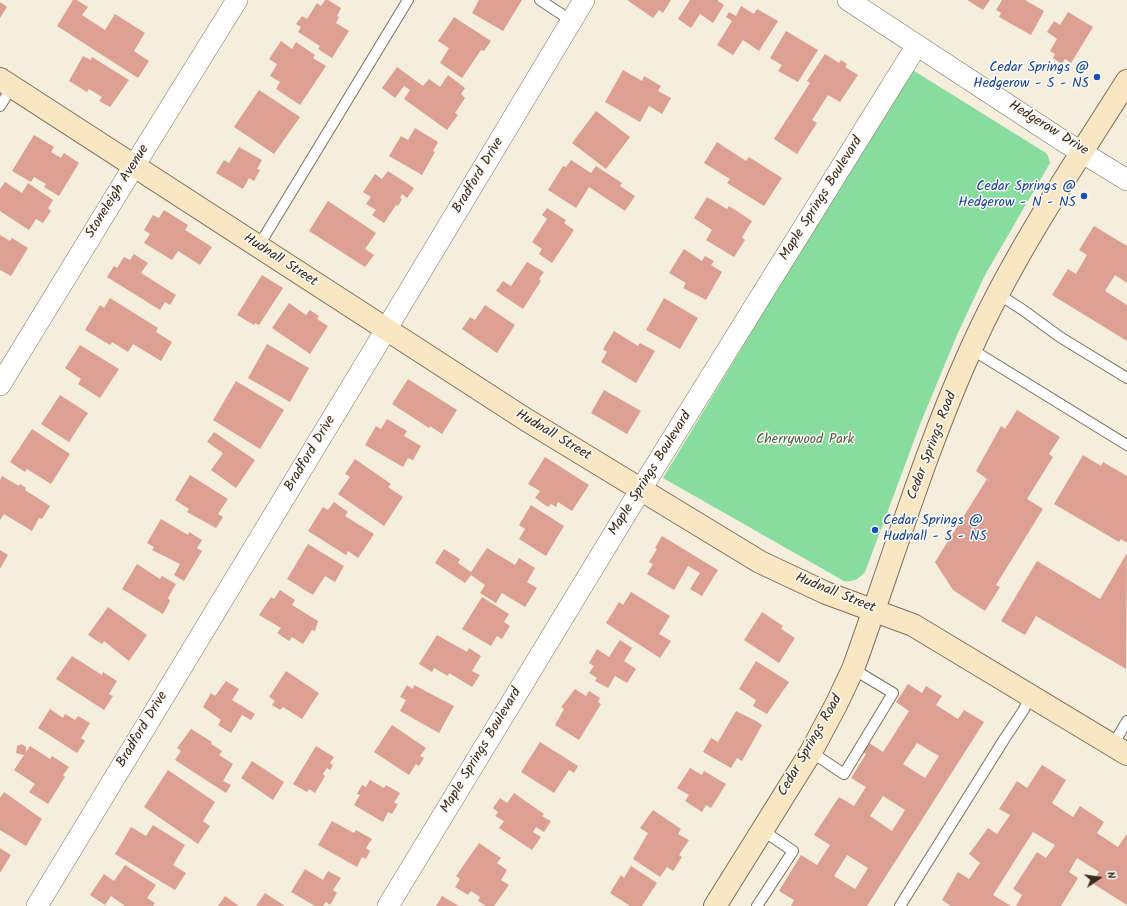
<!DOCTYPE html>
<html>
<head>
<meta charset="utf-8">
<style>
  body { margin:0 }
  #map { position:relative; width:1127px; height:906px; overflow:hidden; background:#f6eedc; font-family:Kalam,sans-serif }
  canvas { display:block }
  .north { position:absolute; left:1079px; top:858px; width:40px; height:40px; -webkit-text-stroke:3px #fdfcf7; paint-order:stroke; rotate:77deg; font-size:11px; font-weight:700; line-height:16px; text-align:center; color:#3b2a1e }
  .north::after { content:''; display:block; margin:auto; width:14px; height:18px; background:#3b2a1e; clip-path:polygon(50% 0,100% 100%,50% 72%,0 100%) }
</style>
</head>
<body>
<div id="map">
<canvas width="1127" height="906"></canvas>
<div class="north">N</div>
</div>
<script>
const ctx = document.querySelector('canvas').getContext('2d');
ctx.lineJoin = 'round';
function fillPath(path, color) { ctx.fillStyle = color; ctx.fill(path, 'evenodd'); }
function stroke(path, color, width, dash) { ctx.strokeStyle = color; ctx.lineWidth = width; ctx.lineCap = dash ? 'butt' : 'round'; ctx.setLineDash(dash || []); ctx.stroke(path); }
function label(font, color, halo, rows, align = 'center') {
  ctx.font = font + ' Kalam,sans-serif'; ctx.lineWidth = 3; ctx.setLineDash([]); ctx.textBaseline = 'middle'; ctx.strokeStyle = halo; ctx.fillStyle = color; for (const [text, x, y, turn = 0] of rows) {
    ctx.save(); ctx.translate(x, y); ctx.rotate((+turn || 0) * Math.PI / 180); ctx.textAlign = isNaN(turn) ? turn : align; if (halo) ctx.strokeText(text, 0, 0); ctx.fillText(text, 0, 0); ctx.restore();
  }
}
fillPath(new Path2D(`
  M911 69 1046 153 1048 156 1050 163 985 275 957 335 921 422 865 572C859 579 854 582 844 581L663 478Z`), '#88dc9e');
fillPath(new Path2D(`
  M73 0H77L88 7 82 15 105 30 115 14 145 33 134 51 149 61 138 78 57 26Z
  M325 0H328L341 8 337 16 339 17 336 23 349 31 332 58 318 49 320 46 298 32 301 27 296 24 302 16 307 19 317 3 321 6Z
  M479 0H522L503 31 472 13Z
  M627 0H671L663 13 659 10 653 18Z
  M690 0H718V1L724 5 713 23 700 14 691 28 678 19Z
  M967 0H990L983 10Z
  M1002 0H1025L1044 11 1031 35 999 17 1001 13 996 10Z
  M0 2 7 7 0 18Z
  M741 6 754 14 757 9 778 21 759 51 743 40 733 55 717 45 732 21 726 17 729 12 736 16Z
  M1068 12 1093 27 1071 63 1065 59 1062 64 1053 58 1055 54 1050 51 1057 39 1047 32 1054 21 1060 25Z
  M454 17 491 41 484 51 481 50 462 78 440 63 449 48 438 41Z
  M786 31 818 50 798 82 778 71 782 65 770 58Z
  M281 41 292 49 296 42 315 55 313 58 326 66 300 105 276 89 280 82 270 76 277 64 269 59Z
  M825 54 839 63 841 60 847 64 845 67 858 75 840 102 828 95 812 120 817 123 797 154 774 139 810 83 807 81Z
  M83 56 91 60 92 57 129 80 110 107 99 101 102 97 89 89 87 92 69 81Z
  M397 67 423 86 429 79 440 87 448 75 465 88 461 94 465 98 455 113 458 115 447 130 404 99 410 90 404 86 395 98 382 88Z
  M623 70 642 81 644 76 661 86 658 91 671 98 662 114 649 106 640 122 605 102Z
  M259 90 300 117 274 154 234 127Z
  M596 111 630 137 606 169 572 143Z
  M415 128 438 142 433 151 435 152 422 175 389 156 401 136 408 140Z
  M34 135 54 147 51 152 61 158 64 153 79 163 59 196 44 187 46 184 34 177 31 182 12 171Z
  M717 142 746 161 749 157 782 178 764 206 727 183 730 179 704 163Z
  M239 147 262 160 257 169 260 170 254 181 249 178 243 189 216 173 224 160 229 163Z
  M571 160 591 173 596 166 622 183 620 186 635 196 625 211 589 187 576 208 548 190 563 166 566 167Z
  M388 171 414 188 407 198 402 194 400 198 402 199 398 206 396 205 384 223 372 215 376 210 366 204 371 197 363 192 375 174 382 179Z
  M5 182 22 193 28 183 53 200 48 208 51 211 43 223 36 219 29 230 0 211V189Z
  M707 197 727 209 729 206 752 221 742 237 745 240 734 257 706 240 712 230 694 218Z
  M328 201 376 233 365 249 374 255 365 267 309 231Z
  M547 208 566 220 564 223 574 230 552 263 539 254 542 249 532 242 547 219 542 215Z
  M164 210 188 225 185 230 212 247 200 265 178 251 172 260 144 243 150 234 144 230 153 215 159 218Z
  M1094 226 1127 246V283L1115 275 1105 291 1127 305V341L1052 295 1068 269 1076 274 1087 255 1079 250Z
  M0 235 10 241 12 238 28 248 11 276 0 270Z
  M684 249 702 261 705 256 714 261 711 265 722 272 706 300 683 288 686 283 669 273Z
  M134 254 148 263 141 273 176 295 170 305 165 302 160 310 107 277 114 266 117 268 124 257 130 260Z
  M527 262 544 272 539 279 541 281 523 309 496 291 503 281 511 286Z
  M262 275 283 288 259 325 255 323 254 325 237 315Z
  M110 298 158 328 156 332 172 342 161 361 133 344 128 352 112 342 110 345 85 330 100 305 104 308Z
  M664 298 698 318 680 349 646 330Z
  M289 303 306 315 310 310 319 316 317 319 328 326 310 354 272 328Z
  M485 305 515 325 497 353 462 329 470 317 475 320Z
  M614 331 638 346 640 343 655 351 636 383 601 362 607 352 603 349Z
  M267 344 309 368 290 402 248 378Z
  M80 345 119 369 100 398 78 384 81 379 65 368Z
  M408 379 457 410 442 434 430 426 429 428 392 404Z
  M236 381 284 410 260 449 213 420Z
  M604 390 641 411 627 434 591 413Z
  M60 395 88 413 69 442 41 424Z
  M1017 410 1060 437 1049 454 1053 457 1027 499 1043 509 996 585 1000 587 985 611 953 590 935 562 987 479 976 471 1001 426 1005 429Z
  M387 419 407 431 404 436 421 446 413 460 408 458 403 467 365 445 376 426 381 429Z
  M32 429 70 454 51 484 27 469 25 472 10 462Z
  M214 432 255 460 236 488 211 470 223 453 207 442Z
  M1083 455 1101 466 1103 462 1127 476V543L1121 539 1119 542 1054 504Z
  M545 457 589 485 572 511 558 502 556 507 551 504 548 507 535 498 540 491 528 484Z
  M355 459 391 484 388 487 403 497 384 526 338 494 350 477 345 474Z
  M190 475 228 499 218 514 223 517 216 528 187 512 189 509 175 500Z
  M2 476 19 486 20 484 26 488 25 490 50 506 42 519 39 518 32 531 4 514 0 520V480Z
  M334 502 348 512 345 516 374 534 358 558 348 551 346 555 308 531 323 507 328 510Z
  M531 505 564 526 546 556 519 539 525 529 519 525Z
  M161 519 188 535 189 532 202 540 197 548 202 551 184 581 174 575 180 564 152 550 154 547 147 543Z
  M662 536 718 570 702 596 690 589 700 573 688 566 674 590 647 574 653 564 649 562 657 549 655 548Z
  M308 544 344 566 335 582 325 576 313 595 287 579Z
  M487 548 515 565 519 558 535 568 527 582 537 588 525 607 502 593 496 603 480 593 485 585 471 575 465 583 435 563 444 549 460 559 458 563 471 572Z
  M0 550 8 555 0 569Z
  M1127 553 1126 669 1036 616 1025 635 1001 621 1037 561 1100 599Z
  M137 564 160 579 162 576 176 584 168 598 170 601 163 614 122 589Z
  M280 590 295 600 292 605 318 621 315 631 312 630 303 644 292 637 289 641 277 633 281 628 259 615 271 597 274 599Z
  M631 592 670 616 659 634 671 641 660 658 606 623 619 602 623 605Z
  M482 597 509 614 504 622 510 626 502 639 497 636 491 646 462 629Z
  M108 607 147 635 129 661 104 641 102 644 88 635Z
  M762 612 783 626 781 629 795 638 779 663 744 640Z
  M437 635 467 652 469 648 481 656 472 671 480 675 472 687 449 673 448 676 434 668 432 672 419 664Z
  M620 640 632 648 624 661 636 669 627 683 615 676 608 688 595 681 597 678 589 673 594 666 589 663 597 649 609 657Z
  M72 656 102 675 103 672 117 681 109 694 113 696 104 710 56 679Z
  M756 661 789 682 767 714 753 706 756 700 739 689Z
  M286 671 319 693 302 719 283 707 280 710 272 705 275 701 269 697Z
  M226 681 239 689 232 700 255 714 251 720 242 715 231 733 218 725 221 720 203 707 211 693 215 696Z
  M908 684 922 693 926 686 942 696 936 705 958 719 964 710 984 722 867 906H791L794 900 779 891 801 855 817 865 830 845 814 835 839 797 854 806 866 787 851 778 866 754 863 752 869 743 883 752 909 711 896 702ZM917 743 939 756 925 778 903 764ZM883 796 905 810 892 831 870 816ZM847 855 868 868 855 889 834 876Z
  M407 685 413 689 414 685 454 706 439 733 400 711 406 700 400 697Z
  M575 689 586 696 589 691 600 698 598 702 601 704 579 740 555 725 564 709 561 707Z
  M50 709 63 718 65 714 75 720 78 716 90 723 81 738 85 741 77 753 38 728Z
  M736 711 756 721 762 725 742 761 737 758 731 768 703 752 711 738 718 742Z
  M392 725 426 748 420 756 424 758 419 766 416 764 409 775 374 752Z
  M191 729 212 742 211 744 222 751 219 755 233 764 223 781 231 785 226 793 175 760 181 751 177 748Z
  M540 742 578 766 574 773 569 770 554 793 521 772Z
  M22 744 26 747V752L30 746 50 759 52 756 69 767 63 775 65 777 48 804 29 792 35 784 14 770 24 755 16 753 17 746Z
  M316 746 334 757 330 763 333 765 330 770 327 768 323 774 325 776 315 793 309 789 307 792 293 784Z
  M252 761 284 782 273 800 241 778Z
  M1042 765 1066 780 1052 803 1073 817 1080 806 1104 822 1097 833 1118 847 1126 835 1127 836V905L1092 883 1099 872 1077 858 1069 872 1078 878 1061 906H1016L1022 895 1013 889 1037 852 1046 858 1055 845 1033 832 993 895 1011 906H951L942 900 958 872 969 879 980 863 969 854 988 828 997 834 1010 815 999 809 1017 781 1027 788Z
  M690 768 702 775 704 771 726 784 711 808 706 805 702 812 685 801 689 795 677 788Z
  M168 770 215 802 203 821 210 826 198 844 144 807Z
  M370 780 384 788 386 785 400 793 394 803 398 804 392 814 388 812 383 822 354 805 360 795 357 794 362 785 366 787Z
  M4 792 42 819 26 846 0 830V798Z
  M514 793 544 814 542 816 551 821 544 832 536 827 533 832 541 837 532 850 499 828 504 821 495 816 498 812 493 808 500 798 507 803Z
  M653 810 681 829 678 834 689 840 679 855 682 857 673 871 667 867 660 877 633 859 648 833 640 828Z
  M332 821 354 833 356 830 372 839 366 848 370 851 366 859 362 857 357 867 318 845Z
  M153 825 185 845 173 865 186 873 175 890 115 854 131 827 146 836Z
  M479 843 501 858 497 863 507 870 501 880 509 885 494 906H486L478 901 480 897 471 891 468 895 455 887 460 879 456 876Z
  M0 848 11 855 0 873Z
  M125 865 156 885 147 898 155 903 153 906H125L111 896 105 905 90 895 104 874 114 881Z
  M631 866 657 883 642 906H630L610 893 621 875 624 878Z
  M305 869 323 880 328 871 341 878 333 890 337 893 330 905 326 902 323 906H315L291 892Z
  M265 893 285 906H256Z
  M225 896 239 906H218Z
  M442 896 459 906H436Z`), '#dba091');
const lane = new Path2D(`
  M540 0 572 21
  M0 106 12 87
  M258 247 408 0
  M998 294 1023 310 1060 337 1127 378
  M971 349 1127 445
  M1113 745 1127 721
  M811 752 844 774 893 693 853 669
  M757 906 793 851 762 830
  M900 906 1005 738 1023 711 1031 695`);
const street = new Path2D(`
  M848 0 1060 139 1127 180
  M0 385 134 166 237 0
  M37 906 375 348 584 0
  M388 906 641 489 917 45`);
const secondary = new Path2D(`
  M0 79 525 419 760 562 826 593 913 625 1127 754
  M715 906 811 752 837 703 853 669C892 562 924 453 971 349 1013 255 1072 168 1127 81`);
stroke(lane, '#7c6f60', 12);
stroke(street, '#7c6f60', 22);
stroke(secondary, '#7c6f60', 24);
stroke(lane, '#fff', 10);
stroke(street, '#fff', 21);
stroke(secondary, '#f9e7c3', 22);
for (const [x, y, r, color] of [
  [1097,77,4,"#1a4fb4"],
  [1084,196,4,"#1a4fb4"],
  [875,530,4,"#1a4fb4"]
]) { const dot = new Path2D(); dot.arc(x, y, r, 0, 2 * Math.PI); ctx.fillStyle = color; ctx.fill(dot); stroke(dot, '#fdfcf7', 1.5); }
label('14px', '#164399', '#fdfcf7', [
  ["Cedar Springs @",1089,69],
  ["Hedgerow - S - NS",1089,85],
  ["Cedar Springs @",1076,188],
  ["Hedgerow - N - NS",1076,204],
  ["Cedar Springs @",883,522,"left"],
  ["Hudnall - S - NS",883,538,"left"]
], 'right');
label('14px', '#3b2a1e', '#fdfcf7', [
  ["Hedgerow Drive",1048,129,32],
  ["Bradford Drive",479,176,-59],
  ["Stoneleigh Avenue",118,192,-58],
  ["Maple Springs Boulevard",822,199,-58],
  ["Hudnall Street",280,261,33],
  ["Hudnall Street",553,436,31],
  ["Cedar Springs Road",933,446,-69],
  ["Bradford Drive",311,454,-59],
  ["Maple Springs Boulevard",651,474,-58],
  ["Hudnall Street",835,594,22],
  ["Bradford Drive",143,730,-59],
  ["Cedar Springs Road",811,746,-60],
  ["Maple Springs Boulevard",482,751,-59]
]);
label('14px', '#525f44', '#fdfcf7', [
  ["Cherrywood Park",805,441]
]);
</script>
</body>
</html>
